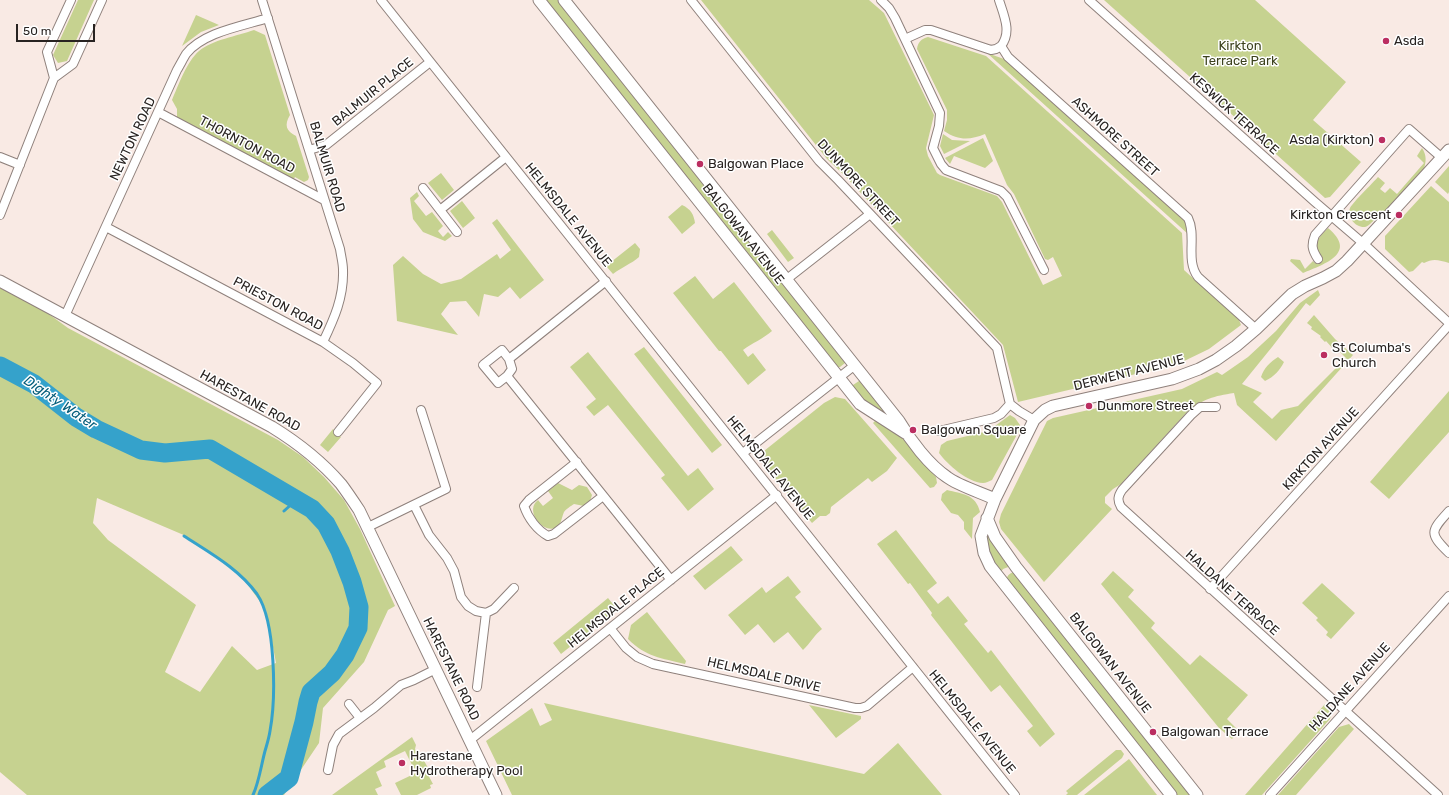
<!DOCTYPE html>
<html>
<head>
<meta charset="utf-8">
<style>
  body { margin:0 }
  #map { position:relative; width:1449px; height:795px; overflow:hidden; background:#f9eae4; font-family:Rubik,sans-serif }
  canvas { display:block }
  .scale { position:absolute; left:16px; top:24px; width:79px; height:18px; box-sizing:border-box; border:2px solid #282321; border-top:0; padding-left:5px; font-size:12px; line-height:14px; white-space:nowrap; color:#282321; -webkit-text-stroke:3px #fff; paint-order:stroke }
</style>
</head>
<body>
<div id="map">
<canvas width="1449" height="795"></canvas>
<div class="scale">50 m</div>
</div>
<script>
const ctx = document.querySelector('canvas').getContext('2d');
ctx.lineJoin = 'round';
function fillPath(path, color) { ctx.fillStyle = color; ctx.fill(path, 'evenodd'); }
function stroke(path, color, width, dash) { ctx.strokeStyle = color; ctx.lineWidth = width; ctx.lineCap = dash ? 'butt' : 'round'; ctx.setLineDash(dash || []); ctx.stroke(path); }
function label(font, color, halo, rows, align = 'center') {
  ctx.font = font + ' Rubik,sans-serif'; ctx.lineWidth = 3; ctx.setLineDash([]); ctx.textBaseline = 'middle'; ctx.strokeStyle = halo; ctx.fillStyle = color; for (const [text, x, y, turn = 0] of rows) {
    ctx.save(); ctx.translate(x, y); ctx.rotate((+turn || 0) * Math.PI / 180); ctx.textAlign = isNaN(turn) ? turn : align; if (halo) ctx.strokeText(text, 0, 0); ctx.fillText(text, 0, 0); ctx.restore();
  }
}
fillPath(new Path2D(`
  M78 0H94L67 61 58 63 53 55Z
  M543 0H561L845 358V363L840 367H835Z
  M701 0H869L884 13 934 115 926 148 928 156 937 173 940 175 997 196 1002 202 1043 285 1062 276 1053 257 1048 260 1045 259 1014 194 1007 185 985 134C970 140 959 141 944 131L947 120V110L917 49C918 42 921 39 928 37L986 56 1182 233 1184 270 1239 320 1241 325 1209 349 1178 364 1018 402 1003 345 844 175 827 159Z
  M1104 0H1255L1346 82 1313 120 1361 162 1330 197 1325 198Z
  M196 15 219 25 201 32 182 46Z
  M254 30 265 35 290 115C284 125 286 131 296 136L309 177 308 180 304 182 295 177 293 180 177 118V109L172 100C178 86 187 61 199 51 212 40 237 36 254 30Z
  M987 53 1004 59 1186 222 1188 234Z
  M943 134 952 140 970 141 944 154 940 146Z
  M983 138 993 161 985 168 954 156 950 164 945 158Z
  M1422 148C1427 156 1426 161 1424 169L1377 221 1375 219C1372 222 1369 226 1365 227 1356 228 1346 217 1350 208 1354 201 1372 184 1378 177L1385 183 1380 189 1385 193 1390 188 1397 194 1424 163 1417 156Z
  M1449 166V192L1448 194 1435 182Z
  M441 173 454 190 442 200 428 183Z
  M1431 186 1449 202V263C1439 260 1433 258 1424 263L1422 262 1413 271 1409 272 1385 249V236Z
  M417 192 419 196 414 201 426 216 432 212 443 226 438 231 443 237 448 232 452 236 445 241 423 232 413 219 410 198Z
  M462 201 475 218 463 228 450 211Z
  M682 205C691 209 694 215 695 223L682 234 668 217Z
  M497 219 544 280 520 299 510 287 498 297 484 294 479 317 466 301 450 302 441 314 458 335 397 321 393 265 403 256 423 274 441 284 461 279 497 254 500 259 511 250 492 223Z
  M1328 228C1358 253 1325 264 1303 273L1290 261 1291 259 1300 260 1305 269 1313 261 1315 263 1321 256C1312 244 1319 237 1328 228Z
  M772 230 794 258 788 262 767 234Z
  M635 243 640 249 639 257C631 264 622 267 613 274L606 266Z
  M695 276 713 299 734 282 772 331C763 339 752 343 743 350L748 357 753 353 766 370 748 385 721 351H719L673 293Z
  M0 288 46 312 68 328 278 440 303 457 324 477 344 500 360 529 395 606 388 610 364 662 323 708 319 743 284 795H27L0 772ZM97 498 186 536 240 574 266 610 276 663 257 670 232 646 200 692 165 672 196 605 108 540 93 523Z
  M1318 290 1320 295 1310 306 1306 303 1272 347 1242 384 1262 393 1253 402 1272 419 1281 410 1298 406 1346 358 1338 350 1335 351 1326 341 1325 342 1320 337 1321 336 1311 329 1312 327 1307 323 1314 315 1335 339 1353 355 1276 441 1237 405 1234 393C1214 396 1203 399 1187 412L1121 484 1113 489 1105 497V503L1112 509 1044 582 1001 529 999 522 1001 514 1047 421 1053 418 1182 389 1217 372 1222 375 1248 357 1276 331 1300 303Z
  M644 347 722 445 712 453 634 354Z
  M588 352 688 476 698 468 714 489 688 511 661 478 665 475 608 405 594 416 586 407 596 399 570 367Z
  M1278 357 1284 362C1280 370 1274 377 1265 381L1261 377C1264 368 1270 362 1278 357Z
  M863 380 895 420 868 407 853 390V385L859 381Z
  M1449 391V432L1389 499 1370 482Z
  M835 397 845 399 897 458 887 471 872 482 868 478 831 507 830 513 826 516H820L812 523 762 462 764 451 824 403Z
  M1010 415 1015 418 1020 425 1019 431 992 480C989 481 986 483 983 483 967 482 948 465 939 453L941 445 947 441 988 431Z
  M875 421 890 429 903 439 936 477 937 483 934 487 930 488 873 423Z
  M333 429 341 437 328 452 320 445Z
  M558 483 572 490 579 485 587 487 592 495 590 501 584 506 574 504C571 506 566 509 564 512 561 519 562 524 555 528 543 533 524 511 538 500L543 506 553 498 548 491Z
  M947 490C962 494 976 494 980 512L973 518 972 539 964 529V522L958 515 951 513 941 500 942 494Z
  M896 530 937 583 927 591 938 604 948 596 968 621 964 624 988 653 991 650 1055 734 1040 747 1027 731 1033 726 1000 685 991 692 931 615 932 613 910 583 908 584 877 544Z
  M985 531H988L1011 566 1003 569 1000 574 990 561Z
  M731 546 743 560 705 590 693 576Z
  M1113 571 1134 590 1128 597 1155 623 1151 628 1190 665 1200 655 1248 695 1227 719 1239 731 1232 739 1219 728 1101 584Z
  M1014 572 1194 795H1176L1006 582C1007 576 1008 574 1014 572Z
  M788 576 801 592 795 597 822 629C814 635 810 644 803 650L788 632 774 643 758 624 745 635 728 615 762 587 766 593Z
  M1322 583 1355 613 1331 639 1326 635 1328 632 1316 620 1318 618 1302 603Z
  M608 598 617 609 561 654 553 643Z
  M647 612 686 661 685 664C661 658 646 657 628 639L631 625Z
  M544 703 864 774 898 743 942 795H512L486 741 532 708 540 726 552 720Z
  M1325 704 1332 710 1330 719 1262 795H1245Z
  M809 705 861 716V719L836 738Z
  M1349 724 1354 729 1296 795H1278L1339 727Z
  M412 737 416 745 415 749 417 754 421 755 428 768 427 773 433 784 430 785 431 788 417 795H401L395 783 416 773 405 751 384 761 386 767 376 772 382 786 375 789 378 795H332Z
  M1116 750H1121L1124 754 1122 758 1077 795H1066L1068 793 1066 791Z
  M1129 759 1157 795H1084Z`), '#c6d290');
stroke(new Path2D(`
  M284 511 295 501
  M184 536C210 553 238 568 257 594 276 622 276 698 270 731 269 738 267 744 265 751 261 766 259 782 253 795`), '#35a2cb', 3);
stroke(new Path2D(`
  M0 366 34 384 76 417 96 429 141 450 165 453 210 449 312 509 326 524 340 551 352 582 359 607 358 628 345 655 332 673 311 692 308 702 304 722 289 778 267 795`), '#35a2cb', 19);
const minor = new Path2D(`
  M71 0 47 52 54 78 73 64 102 0
  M262 0 340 249C341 256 343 263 343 270 344 297 334 319 323 342
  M381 0 1015 795
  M691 0 819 161 838 180 997 348 1010 404
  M881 0 889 8 895 18 940 113 939 126 933 148 941 164 946 170 1001 191 1007 197 1044 270
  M999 0C1004 16 1012 32 1001 46
  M1089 0 1315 202 1364 244 1449 323
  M905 39 925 30H931L991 50 996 49 1001 46 1008 57 1188 218C1197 236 1185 260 1198 277L1256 329
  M158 112 324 200
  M309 150 326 145 430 62
  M0 157 20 165
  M423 188 457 232
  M440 210 506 157
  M0 215 54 78
  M106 227 323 342 353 363 377 383 338 432
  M1318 259C1312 250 1311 245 1315 235L1409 129 1442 158
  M787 279 870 214
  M606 281 509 359 512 369 507 376 671 580
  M65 316 177 70C180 65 183 59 186 54 203 32 243 26 268 18
  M507 376 498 383 483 365 502 350 509 359
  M1216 407H1200L1191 415 1122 490C1118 496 1117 500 1121 507L1438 795
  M939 431 994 418 1001 414 1010 404 1019 411 1034 420
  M743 453 855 365
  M577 462 529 500 524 506C528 518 537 530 548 536L554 534 603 496
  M414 505 429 535 447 558 454 571 461 597 468 606 476 611 486 613 494 609 514 588
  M1449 511C1431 531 1428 533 1449 553
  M368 527 446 489 421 410
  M1210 589 1449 325
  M610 628 626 648 637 657 653 664 855 708H861L867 706 913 667
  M477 687 486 613
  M349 704 360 718
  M470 740 777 495
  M328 770 333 745 339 734 374 708 401 685 414 680 436 669
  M1270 795 1449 596`);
const tertiary = new Path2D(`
  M539 0 860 404 905 433
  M564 0 899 421C910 440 929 465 947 477 957 485 982 493 995 499
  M0 281 272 427C298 443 321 461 341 484 347 492 353 501 359 510L496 795
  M987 518 995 537 1016 567 1197 795
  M1171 795 990 566 984 553 981 536 995 499 1034 420 1045 410 1053 406 1172 379 1199 369 1216 360 1236 346 1256 329 1292 294 1305 286 1323 278 1336 271 1347 261 1449 150`);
stroke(minor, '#8f817c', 10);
stroke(tertiary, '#8f817c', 13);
stroke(minor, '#fff', 8);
stroke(tertiary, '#fff', 11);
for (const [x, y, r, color] of [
  [1386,41,4,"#bb2e61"],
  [1382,140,4,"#bb2e61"],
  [700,164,4,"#bb2e61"],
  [1399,215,4,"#bb2e61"],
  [1324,355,4,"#bb2e61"],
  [1089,406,4,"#bb2e61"],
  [913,430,4,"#bb2e61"],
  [1153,732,4,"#bb2e61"],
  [402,763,4,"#bb2e61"]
]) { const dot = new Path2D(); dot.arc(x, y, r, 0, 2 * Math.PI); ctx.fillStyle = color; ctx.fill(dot); stroke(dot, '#fff', 1.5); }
label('13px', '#282321', '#fff', [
  ["Asda",1394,41],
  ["Asda (Kirkton)",1374,140,"right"],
  ["Balgowan Place",708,164],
  ["Kirkton Crescent",1391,215,"right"],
  ["St Columba's",1332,348],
  ["Church",1332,363],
  ["Dunmore Street",1097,406],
  ["Balgowan Square",921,430],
  ["Balgowan Terrace",1161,732],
  ["Harestane",410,756],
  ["Hydrotherapy Pool",410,771]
], 'left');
label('13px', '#3c421d', '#fff', [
  ["Kirkton",1240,46],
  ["Terrace Park",1240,61]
]);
label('13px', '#282321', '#fff', [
  ["BALMUIR PLACE",373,92,-39],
  ["KESWICK TERRACE",1234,114,42],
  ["ASHMORE STREET",1115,137,42],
  ["NEWTON ROAD",133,139,-65],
  ["THORNTON ROAD",247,145,28],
  ["BALMUIR ROAD",327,167,73],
  ["DUNMORE STREET",858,183,47],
  ["HELMSDALE AVENUE",568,215,51],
  ["BALGOWAN AVENUE",743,234,52],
  ["PRIESTON ROAD",278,304,28],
  ["DERWENT AVENUE",1129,373,-14],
  ["HARESTANE ROAD",250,401,29],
  ["KIRKTON AVENUE",1321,449,-48],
  ["HELMSDALE AVENUE",770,468,51],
  ["HALDANE TERRACE",1232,593,42],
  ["HELMSDALE PLACE",616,608,-39],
  ["BALGOWAN AVENUE",1110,663,52],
  ["HARESTANE ROAD",451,669,64],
  ["HELMSDALE DRIVE",764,675,13],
  ["HALDANE AVENUE",1350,687,-48],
  ["HELMSDALE AVENUE",972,722,51]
]);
label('italic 14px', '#065e7b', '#fff', [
  ["Dighty Water",60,403,34]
]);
</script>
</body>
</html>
